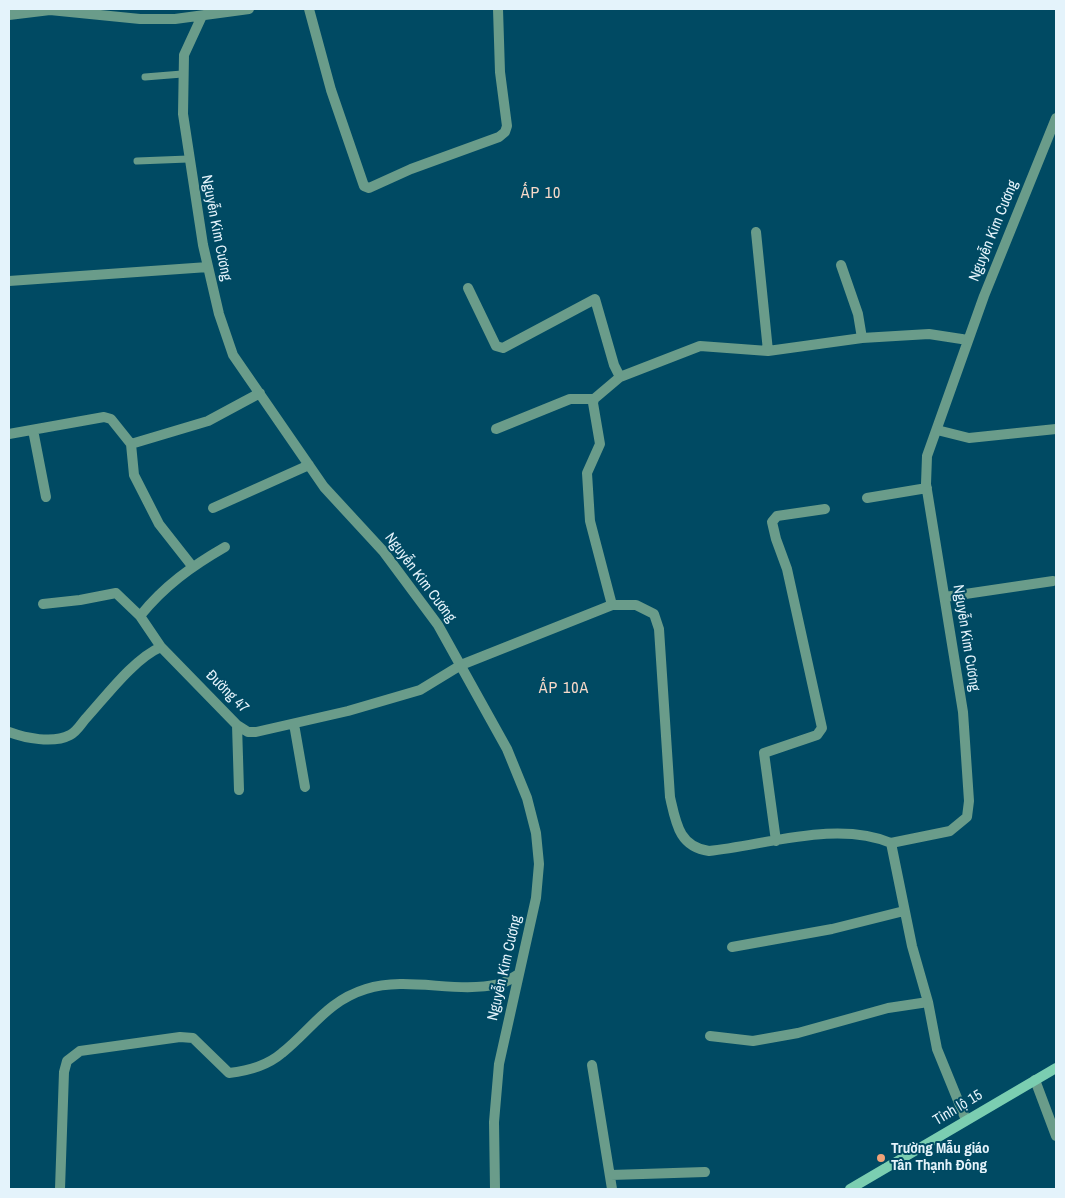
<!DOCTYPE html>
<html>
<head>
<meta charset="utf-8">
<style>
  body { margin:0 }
  #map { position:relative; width:1065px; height:1198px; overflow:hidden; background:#004a63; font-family:"Archivo Narrow",sans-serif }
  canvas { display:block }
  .frame { position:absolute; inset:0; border:10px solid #e4f3fb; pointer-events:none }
</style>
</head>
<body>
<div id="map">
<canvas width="1065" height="1198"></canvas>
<div class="frame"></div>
</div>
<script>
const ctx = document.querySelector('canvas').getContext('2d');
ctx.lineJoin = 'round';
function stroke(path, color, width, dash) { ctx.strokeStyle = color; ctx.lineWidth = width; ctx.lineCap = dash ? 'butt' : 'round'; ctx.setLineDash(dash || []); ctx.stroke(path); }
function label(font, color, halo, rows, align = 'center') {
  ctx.font = font + ' "Archivo Narrow",sans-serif'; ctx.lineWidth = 4; ctx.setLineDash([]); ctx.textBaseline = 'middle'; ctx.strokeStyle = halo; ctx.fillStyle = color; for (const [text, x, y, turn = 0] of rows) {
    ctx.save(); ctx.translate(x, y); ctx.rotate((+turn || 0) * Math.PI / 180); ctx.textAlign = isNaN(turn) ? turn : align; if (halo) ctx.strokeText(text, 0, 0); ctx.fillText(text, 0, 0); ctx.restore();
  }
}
stroke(new Path2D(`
  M145 77 182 74
  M137 161 188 159`), '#6a9c8a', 7);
stroke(new Path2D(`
  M309 9 331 90 364 186 369 188 411 169 499 137 505 132 507 126 500 72 498 9
  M9 15 50 10 140 19H175L249 9
  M202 16 184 55 183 114 203 245 219 314 233 355 324 487 383 551 438 625 507 749 527 798 536 833 539 864 536 898 499 1064 494 1122 495 1189
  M756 232 768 351
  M841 265 858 314 862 338
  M9 281 208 267
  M468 288 496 346 503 348 595 299 614 365 620 377
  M496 429 570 399H594
  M33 430 46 497
  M937 430 969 438 1056 429
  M9 434 104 417 111 419 131 444 134 475 159 524 192 566
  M131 444 208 421 260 393
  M867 498 927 488
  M213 508 309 465
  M945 597 1053 581
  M43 604 80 600 116 593 140 616 161 647
  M612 605 590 521 587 473 600 444 593 403 594 399 620 377 700 346 768 351 862 338 929 334 968 340
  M140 616C164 586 192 566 225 547
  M294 724 305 787
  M237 725 239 790
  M9 732C25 738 53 744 70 735 78 731 81 723 88 716 107 695 135 658 161 647L237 725 248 732H256L348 711 420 690 461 665 612 605H636L654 614 659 629 670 797C676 823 679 847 709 851 766 845 837 820 891 843
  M776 841 764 753 817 735 822 728 787 569 776 539 772 522 777 516 825 509
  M732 947 832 929 904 911
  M710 1036 753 1041 798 1033 888 1008 928 1002
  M592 1065 612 1189
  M1035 1080 1056 1136
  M966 1120 937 1049 928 1002 912 946 891 843 950 831 967 817 969 801 963 712 926 484 927 456 984 296 1056 118
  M611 1175 705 1172
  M60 1189 64 1072 67 1061 80 1051 180 1037 193 1038 229 1073C247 1071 268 1065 282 1053 312 1029 327 1001 366 989 408 976 456 994 499 984 506 983 513 977 519 974`), '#6a9c8a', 10);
stroke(new Path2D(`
  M850 1189 1056 1068`), '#7bceb1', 10);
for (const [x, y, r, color] of [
  [881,1158,5,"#f0a278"]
]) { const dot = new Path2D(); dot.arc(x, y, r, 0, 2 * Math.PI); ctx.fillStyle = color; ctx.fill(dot); stroke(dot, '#004a63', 2); }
label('15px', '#e4f3fb', '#004a63', [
  ["Nguyễn Kim Cương",216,228,79],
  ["Nguyễn Kim Cương",994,231,-68],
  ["Nguyễn Kim Cương",420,578,53],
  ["Nguyễn Kim Cương",966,638,81],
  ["Đường 47",227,692,45],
  ["Nguyễn Kim Cương",505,968,-77],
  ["Tỉnh lộ 15",958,1108,-31]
]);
label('bold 15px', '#e4f3fb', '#004a63', [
  ["Trường Mẫu giáo",891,1149],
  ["Tân Thạnh Đông",891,1166]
], 'left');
ctx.letterSpacing = '1px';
label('16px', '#f7d9c9', '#004a63', [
  ["ẤP 10",541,194],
  ["ẤP 10A",564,689]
]);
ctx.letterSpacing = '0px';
</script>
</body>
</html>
